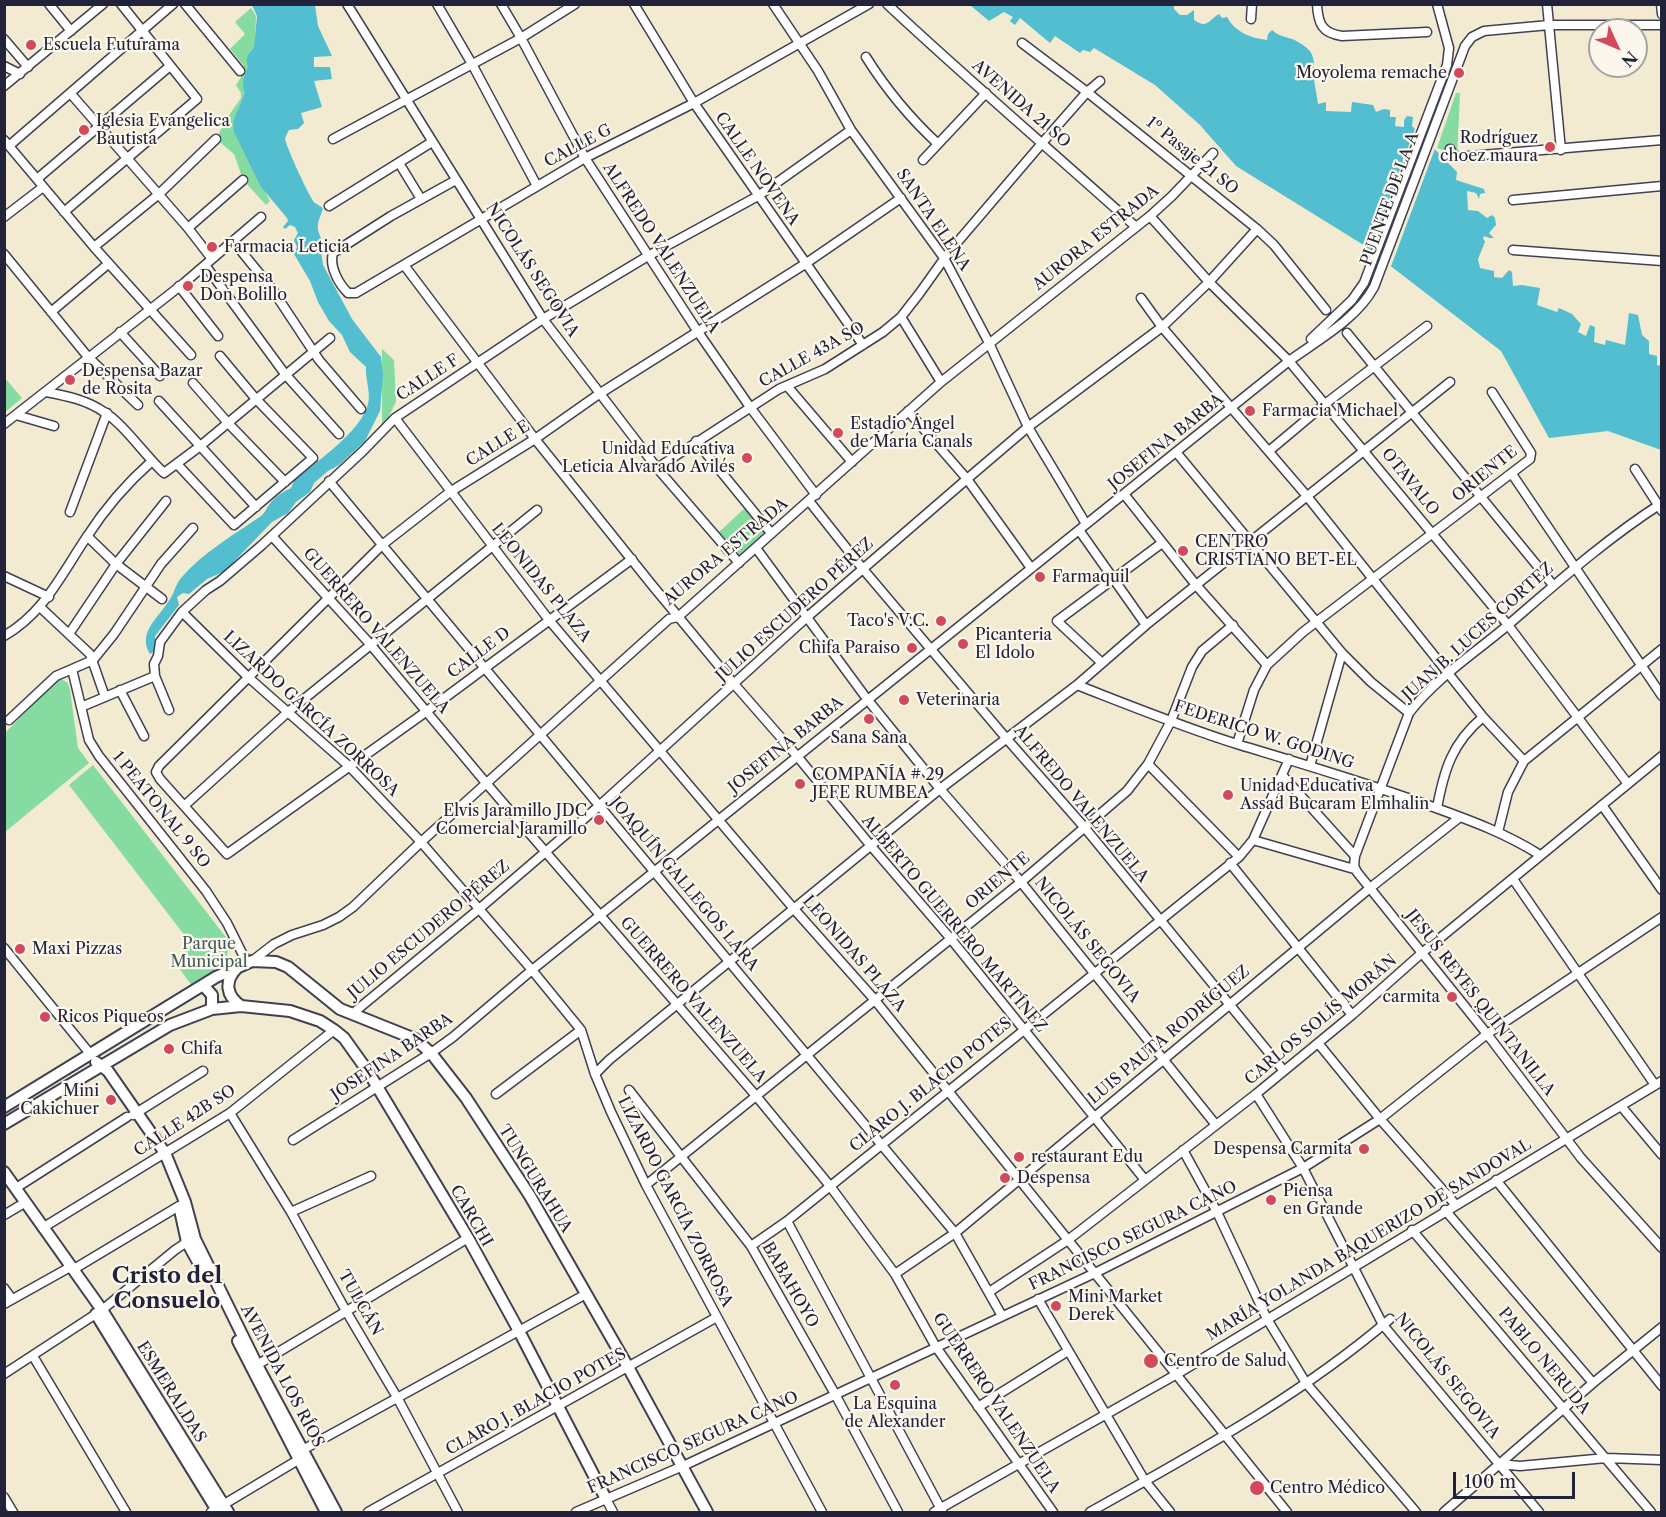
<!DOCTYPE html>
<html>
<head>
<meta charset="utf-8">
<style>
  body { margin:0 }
  #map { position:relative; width:1666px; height:1517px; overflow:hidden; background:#f2ead1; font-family:"Libre Caslon Text",serif }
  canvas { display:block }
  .frame { position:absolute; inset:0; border:6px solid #22223b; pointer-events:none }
  .north { position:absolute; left:1588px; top:18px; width:60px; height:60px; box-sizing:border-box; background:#fbf7ec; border:2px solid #a4a2a5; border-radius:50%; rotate:134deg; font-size:16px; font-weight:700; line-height:24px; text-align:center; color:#22223b }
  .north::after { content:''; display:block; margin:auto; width:21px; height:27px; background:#d1495b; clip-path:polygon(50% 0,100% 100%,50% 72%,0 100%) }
  .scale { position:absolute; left:1453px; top:1472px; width:122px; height:27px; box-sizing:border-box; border:3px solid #22223b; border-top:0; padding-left:8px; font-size:18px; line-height:21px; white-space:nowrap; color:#22223b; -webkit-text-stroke:4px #fbf7ec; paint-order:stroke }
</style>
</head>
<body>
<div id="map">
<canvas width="1666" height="1517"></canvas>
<div class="frame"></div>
<div class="north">N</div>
<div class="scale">100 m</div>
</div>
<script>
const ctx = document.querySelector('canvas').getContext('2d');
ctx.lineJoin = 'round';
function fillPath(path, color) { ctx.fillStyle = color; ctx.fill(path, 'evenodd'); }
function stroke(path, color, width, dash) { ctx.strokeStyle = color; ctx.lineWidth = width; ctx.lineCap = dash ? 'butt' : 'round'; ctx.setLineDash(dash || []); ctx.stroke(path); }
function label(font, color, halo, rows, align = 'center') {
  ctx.font = font + ' "Libre Caslon Text",serif'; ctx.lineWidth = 4.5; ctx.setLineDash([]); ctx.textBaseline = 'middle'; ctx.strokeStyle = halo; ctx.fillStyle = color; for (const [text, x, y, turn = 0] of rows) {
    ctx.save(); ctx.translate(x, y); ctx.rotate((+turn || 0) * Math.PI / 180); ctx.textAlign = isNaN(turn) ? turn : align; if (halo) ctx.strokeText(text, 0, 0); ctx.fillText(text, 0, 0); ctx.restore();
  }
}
fillPath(new Path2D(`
  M251 8 256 16 250 163 270 201 266 205 243 180 234 154 216 139 227 118 241 98V93L236 85 242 76 240 71 244 66 230 49 245 34 235 22Z
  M1456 93H1460L1457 160 1445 156 1446 151 1437 148Z
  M382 349 394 360 396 402 382 430Z
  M4 377 22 398 5 412H4Z
  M746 507 766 531 740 556 719 532Z
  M61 679 68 683 70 690 78 748 89 763 5 832V733L56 681Z
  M93 765 228 940 227 964 192 986 174 961 192 945 69 785Z`), '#86dca0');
fillPath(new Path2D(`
  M252 5H315L318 26 332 56 314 57V67H330L332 79 314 81 322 107 301 113 304 123 298 129 289 130C288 132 286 136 285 138 285 144 310 199 315 203 318 205 321 206 323 209 317 225 315 227 324 244L321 251 323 265 352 319 381 357 383 374 380 411 365 441 339 465 328 471 314 483 310 492 296 502 288 513 272 522 225 571 207 579 189 594 183 593 177 597 179 605 155 636V651L150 654C137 633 158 618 168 602 174 595 175 585 181 578 203 552 234 535 261 516 265 513 266 509 269 505 274 497 283 492 291 488L295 479C316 463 362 430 368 404 371 392 365 379 366 367L350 352 342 335 329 321 318 302 310 281 294 254 297 247 294 240 298 233 295 227 290 225 285 229 283 227 288 221 287 218 261 187 234 132 233 122 245 93C241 83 244 77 248 67 245 58 248 54 254 48L257 16Z
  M970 5H1174V9L1180 15H1187L1194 10V20C1207 29 1208 21 1219 14L1222 18 1227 17C1235 32 1250 38 1267 40L1268 34 1272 30C1280 38 1289 36 1298 42 1318 53 1313 61 1314 79 1315 87 1317 96 1318 104L1326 102V111L1351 112 1352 102 1373 105 1376 112 1384 109 1390 110V117H1396L1395 126 1404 127V120L1407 116 1413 117 1412 126 1457 172 1456 180 1484 189 1485 193 1480 194 1479 199 1476 193 1467 191 1468 210 1478 211 1487 218 1492 215 1495 218 1496 225 1489 233 1494 238H1489L1484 236 1483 238 1485 242 1478 259 1480 268 1494 271V277L1502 278 1509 270 1512 272 1513 286 1522 285 1540 288 1537 305 1557 312 1559 308 1572 314 1581 324 1578 332 1586 336 1590 325 1595 327 1594 342 1605 345 1606 340 1625 345 1629 313 1638 315 1642 335 1649 341V354L1657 356V365L1661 366V450L1608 431 1549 438 1501 351 1362 244 1236 166 1200 125 1155 85 1094 48 1090 52 1083 50 1080 53 1055 36 1050 43 1020 18 1015 25 1010 21 1013 17 1004 12 989 21Z`), '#53becf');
fillPath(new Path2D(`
  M1416 126 1436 146 1390 269 1369 253Z`), '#f2ead1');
const minor = new Path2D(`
  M49 4 71 31
  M185 4 240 71
  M347 4 543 319 657 468 739 563
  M437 4 472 64 537 186
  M501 4 521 38 585 158 698 332 750 407 816 495
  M634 4 694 103 863 345
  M773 4 818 71 851 130 944 258 989 343 1028 427 1086 524
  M887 4C968 80 1053 152 1136 227
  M1317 4C1318 24 1322 33 1342 36L1427 32
  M1547 4 1561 150
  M1661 4 1662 14
  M1251 19 1252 4
  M4 39 28 67
  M1022 43 1087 92 1257 229 1274 245 1326 310
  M866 57C886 89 910 118 938 144
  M4 66 20 74
  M4 86 103 4
  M71 94 188 228 212 259
  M333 139 521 38 575 4
  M4 140 94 247 191 355
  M10 145 173 4
  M1450 149 1452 153 1458 157 1662 140
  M923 160 986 93
  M399 163 421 199
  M37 179 170 66
  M456 180 391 216 333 253C329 267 339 284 348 293H356L585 158 694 103 869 4
  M1513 200 1662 186
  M329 206 432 142
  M64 212 197 99 121 4
  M1150 216 1209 282 1289 361 1508 625 1628 784
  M4 217 43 187
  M188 228 243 180
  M233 241 272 289 319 360 361 409
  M94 247 159 194 216 139
  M1513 250 1662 261
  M4 254 88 357 138 405
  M205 265 285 374 339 434
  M404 265 535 439 652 585 734 684 797 756 871 846 951 939 1145 1180
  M179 286 218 336
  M1141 298 1162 327 1306 495 1483 717 1524 761
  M51 312 108 264
  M901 317 941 382
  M120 332 160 376
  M1347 333 1553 585
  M1311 339 1352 300 1364 283 1447 65 1449 48 1437 4
  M193 383 228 423 285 482
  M788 387 852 462
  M46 392C67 396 87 400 104 412 124 424 146 457 164 473L199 447 330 338
  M159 401 256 507
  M908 411 967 479 1031 568
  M16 415 54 426
  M395 418 549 620 794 909 874 999 1287 1512
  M4 424 184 283 261 217
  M696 441 771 533
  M1269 451 1325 404 1427 326
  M1176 452 1342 653 1371 682 1409 713
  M177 464 234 525 313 458 255 398 220 356
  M657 468 779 389 825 369 883 332 901 317 919 294 949 252 1043 142 1087 92 1100 81
  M1635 469 1662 511
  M1512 474 1662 696
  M329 481 955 1233 1002 1316
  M1124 494 1196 585 1267 665
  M809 501 863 569 1006 738 1085 828 1284 1071
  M70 512 107 413
  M1079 530 1146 625
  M87 536 116 564 162 599
  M272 536 370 644 486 783 757 1097 830 1186 895 1274 936 1347 1053 1512
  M756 548 867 699 940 789 1021 882 1216 1125
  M632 559 427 711 227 854 160 779 156 772 159 766 382 545 450 492 535 439 599 394 805 264 901 198
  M4 576 49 597
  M41 608 90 654 105 697
  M182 612 248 677 350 767 421 842 532 970 581 1030 595 1074 611 1112 646 1185 822 1512
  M69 634 116 564 166 501
  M4 636C44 613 61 575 86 538 104 510 127 483 152 461
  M1102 663 1057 621 1162 543
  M72 669 89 740 99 756 206 891 227 923 247 963
  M1077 685C1131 706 1185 728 1240 745 1306 765 1371 784 1436 808 1472 821 1507 834 1540 855
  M120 690 144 736
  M81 707 155 676
  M169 710 155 676 154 664 158 656 160 642 182 612 206 590 220 581 262 545 363 451 395 418 543 319 648 256 758 196 851 130
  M9 720 56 676 93 660 114 634 161 564 193 528
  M1237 744 1254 690 1267 665 1303 632 1530 459 1531 453 1492 392
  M1148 764 1239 857
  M1310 766 1342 653
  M1282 775 1355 856 1354 866 1357 872 1487 1034 1581 1158 1662 1248
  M1602 805 1662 890
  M184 806 288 712 537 510
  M1437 808C1444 770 1452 743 1483 717
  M1498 832 1508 792 1524 761 1662 649
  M1253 840 1354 869
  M1355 856 1409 713C1436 678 1475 653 1508 625 1558 582 1606 539 1662 503
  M1230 863 1352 1015
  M1513 879 1655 1085
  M4 948 91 1055
  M252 961 274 944 292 935 323 925 339 917 353 907 421 842 669 619 678 617 941 382 1150 216 1172 196 1213 153
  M352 1014 479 909 599 806 806 618 967 479 1028 427 1162 327 1209 282 1257 229
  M1318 1043 1380 1119 1455 1204
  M595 1074 609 1060 940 789 1077 685 1146 625 1450 382
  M629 1090 751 1246 835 1394 898 1512
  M496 1094 581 1030
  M1256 1094 1303 1168 1383 1325 1539 1512
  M1621 1106 1662 1155
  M230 1113 291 1212 346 1311 398 1399 458 1512
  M133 1115 203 1071
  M293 1140 431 1053 453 1037 532 970 1289 361C1318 340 1357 319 1374 287L1465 46 1472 37 1484 31 1549 25H1662
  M1183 1150 1217 1212 1267 1319 1306 1383 1416 1512
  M1496 1180 1662 1386
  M646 1185 1021 882 1127 791 1148 764 1171 721 1192 667 1202 651 1233 625
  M16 1188 127 1117
  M1445 1210 1593 1383
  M291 1212 371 1176
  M4 1215 26 1202
  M787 1221 942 1511
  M44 1227 230 1113 334 1030
  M1412 1230 1651 1512
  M751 1246 787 1221 1239 857 1253 840 1289 759
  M74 1269 179 1206
  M895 1274 955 1233 1370 888 1460 817
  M4 1288 12 1299
  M989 1292 1068 1240 1256 1094 1352 1015 1423 952 1662 756
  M1038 1299 1145 1481 1170 1512
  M4 1304 72 1266
  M33 1356 126 1512
  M252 1368 468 1238
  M4 1374 102 1310 175 1250 187 1242
  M978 1407 1068 1351
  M297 1453 586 1294
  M1499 1464 1520 1466 1606 1458 1662 1460
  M4 1497 13 1512
  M606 1499 613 1512
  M211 1512 303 1457
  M368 1512 717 1317
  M576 1512 683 1466 1095 1273 1303 1168 1380 1119 1487 1034 1662 917
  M934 1512 1177 1374 1662 1081
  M1090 1512C1193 1454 1299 1397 1390 1319
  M1444 1512 1593 1383 1662 1327`);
const major = new Path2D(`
  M237 968C224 981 226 996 241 1006
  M203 985 212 995V1009
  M96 1062 108 1071 165 1153 185 1202 195 1239 257 1365 336 1512
  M4 1107 216 977 252 961 276 962 288 967 340 1009 415 1039 431 1053 466 1098 530 1196 628 1367 707 1512
  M4 1124 170 1025 212 1009 241 1006 290 1011 320 1021 334 1030 344 1038 369 1073 468 1238 519 1331 606 1499
  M4 1172 102 1310 228 1512
  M180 1210 187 1242 204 1273
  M96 1314 218 1512
  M238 1341 326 1512`);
stroke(minor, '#414052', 11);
stroke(major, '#414052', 14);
stroke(minor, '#fff', 8);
stroke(major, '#fff', 10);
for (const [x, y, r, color] of [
  [31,45,6,"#d1495b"],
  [1459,73,6,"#d1495b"],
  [84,130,6,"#d1495b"],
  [1550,147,6,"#d1495b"],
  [212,247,6,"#d1495b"],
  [188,286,6,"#d1495b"],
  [70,380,6,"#d1495b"],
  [1250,411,6,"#d1495b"],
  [838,433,6,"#d1495b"],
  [747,458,6,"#d1495b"],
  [1183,551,6,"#d1495b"],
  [1040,577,6,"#d1495b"],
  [941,621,6,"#d1495b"],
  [963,644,6,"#d1495b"],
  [912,648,6,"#d1495b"],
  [904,700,6,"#d1495b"],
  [869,719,6,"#d1495b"],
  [800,784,6,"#d1495b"],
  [1228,795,6,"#d1495b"],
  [599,820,6,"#d1495b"],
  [20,949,6,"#d1495b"],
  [1452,997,6,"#d1495b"],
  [45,1017,6,"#d1495b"],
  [169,1049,6,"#d1495b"],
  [111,1100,6,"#d1495b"],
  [1364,1149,6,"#d1495b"],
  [1019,1157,6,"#d1495b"],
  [1005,1178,6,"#d1495b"],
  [1271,1200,6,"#d1495b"],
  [1056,1306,6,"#d1495b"],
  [1151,1361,8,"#d1495b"],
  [895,1385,6,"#d1495b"],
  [1257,1488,8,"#d1495b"]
]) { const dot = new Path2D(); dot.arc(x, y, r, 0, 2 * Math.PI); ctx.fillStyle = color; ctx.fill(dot); stroke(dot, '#fbf7ec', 2); }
label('16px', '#22223b', '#fbf7ec', [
  ["Escuela Futurama",43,45],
  ["Moyolema remache",1447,73,"right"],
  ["Iglesia Evangelica",96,121],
  ["Bautista",96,139],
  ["Rodríguez",1538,138,"right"],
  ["choez maura",1538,156,"right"],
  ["Farmacia Leticia",224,247],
  ["Despensa",200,277],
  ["Don Bolillo",200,295],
  ["Despensa Bazar",82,371],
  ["de Rosita",82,389],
  ["Farmacia Michael",1262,411],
  ["Estadio Ángel",850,424],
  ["de María Canals",850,442],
  ["Unidad Educativa",735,449,"right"],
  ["Leticia Alvarado Avilés",735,467,"right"],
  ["CENTRO",1195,542],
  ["CRISTIANO BET-EL",1195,560],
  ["Farmaquil",1052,577],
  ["Taco's V.C.",929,621,"right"],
  ["Picanteria",975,635],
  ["El Idolo",975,653],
  ["Chifa Paraiso",900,648,"right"],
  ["Veterinaria",916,700],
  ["Sana Sana",869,738,"center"],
  ["COMPAÑÍA # 29",812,775],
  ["JEFE RUMBEA",812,793],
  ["Unidad Educativa",1240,786],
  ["Assad Bucaram Elmhalin",1240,804],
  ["Elvis Jaramillo JDC",587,811,"right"],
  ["Comercial Jaramillo",587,829,"right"],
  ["Maxi Pizzas",32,949],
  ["carmita",1440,997,"right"],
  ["Ricos Piqueos",57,1017],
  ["Chifa",181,1049],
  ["Mini",99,1091,"right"],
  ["Cakichuer",99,1109,"right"],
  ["Despensa Carmita",1352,1149,"right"],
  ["restaurant Edu",1031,1157],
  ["Despensa",1017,1178],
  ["Piensa",1283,1191],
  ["en Grande",1283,1209],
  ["Mini Market",1068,1297],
  ["Derek",1068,1315],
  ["Centro de Salud",1164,1361],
  ["La Esquina",895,1404,"center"],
  ["de Alexander",895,1422,"center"],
  ["Centro Médico",1270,1488]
], 'left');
label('16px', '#22223b', '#fbf7ec', [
  ["AVENIDA 21 SO",1021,104,41],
  ["CALLE G",578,146,-28],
  ["1º Pasaje 21 SO",1192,156,39],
  ["CALLE NOVENA",757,169,55],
  ["PUENTE DE LA A",1390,199,-70],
  ["SANTA ELENA",933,220,56],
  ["AURORA ESTRADA",1096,238,-39],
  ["ALFREDO VALENZUELA",661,248,57],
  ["NICOLÁS SEGOVIA",532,270,57],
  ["CALLE 43A SO",812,355,-29],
  ["CALLE F",428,378,-33],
  ["JOSEFINA BARBA",1166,442,-39],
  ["CALLE E",498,444,-32],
  ["ORIENTE",1485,474,-39],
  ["OTAVALO",1410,482,51],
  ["AURORA ESTRADA",726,552,-40],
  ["LEONIDAS PLAZA",541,583,51],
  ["JULIO ESCUDERO PÉREZ",795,610,-42],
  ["GUERRERO VALENZUELA",376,631,49],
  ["JUAN B. LUCES CORTEZ",1478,632,-42],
  ["CALLE D",479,653,-37],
  ["LIZARDO GARCÍA ZORROSA",311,714,43],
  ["FEDERICO W. GODING",1264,735,18],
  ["JOSEFINA BARBA",786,745,-39],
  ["ALFREDO VALENZUELA",1081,804,50],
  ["1 PEATONAL 9 SO",161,810,51],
  ["ORIENTE",998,881,-40],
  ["JOAQUÍN GALLEGOS LARA",684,884,50],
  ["ALBERTO GUERRERO MARTÍNEZ",954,924,50],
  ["JULIO ESCUDERO PÉREZ",429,930,-40],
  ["NICOLÁS SEGOVIA",1087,940,51],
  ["LEONIDAS PLAZA",854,954,49],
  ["GUERRERO VALENZUELA",693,1000,49],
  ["JESUS REYES QUINTANILLA",1480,1003,52],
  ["CARLOS SOLÍS MORÁN",1321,1020,-40],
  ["LUIS PAUTA RODRÍGUEZ",1169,1035,-40],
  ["JOSEFINA BARBA",392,1057,-34],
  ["CLARO J. BLACIO POTES",931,1085,-39],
  ["CALLE 42B SO",185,1121,-33],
  ["TUNGURAHUA",535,1179,58],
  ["LIZARDO GARCÍA ZORROSA",675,1202,63],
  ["CARCHI",471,1216,60],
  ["FRANCISCO SEGURA CANO",1133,1236,-26],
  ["MARÍA YOLANDA BAQUERIZO DE SANDOVAL",1369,1240,-31],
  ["BABAHOYO",790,1285,60],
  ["TULCÁN",360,1303,60],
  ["PABLO NERUDA",1544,1361,50],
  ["AVENIDA LOS RÍOS",282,1376,62],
  ["NICOLÁS SEGOVIA",1447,1376,51],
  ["ESMERALDAS",171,1392,58],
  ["CLARO J. BLACIO POTES",536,1402,-29],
  ["GUERRERO VALENZUELA",996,1403,56],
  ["FRANCISCO SEGURA CANO",693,1443,-24]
]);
label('16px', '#405a59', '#fbf7ec', [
  ["Parque",209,944],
  ["Municipal",209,962]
]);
label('bold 22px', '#22223b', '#fbf7ec', [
  ["Cristo del",167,1277],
  ["Consuelo",167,1302]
]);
</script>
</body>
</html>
